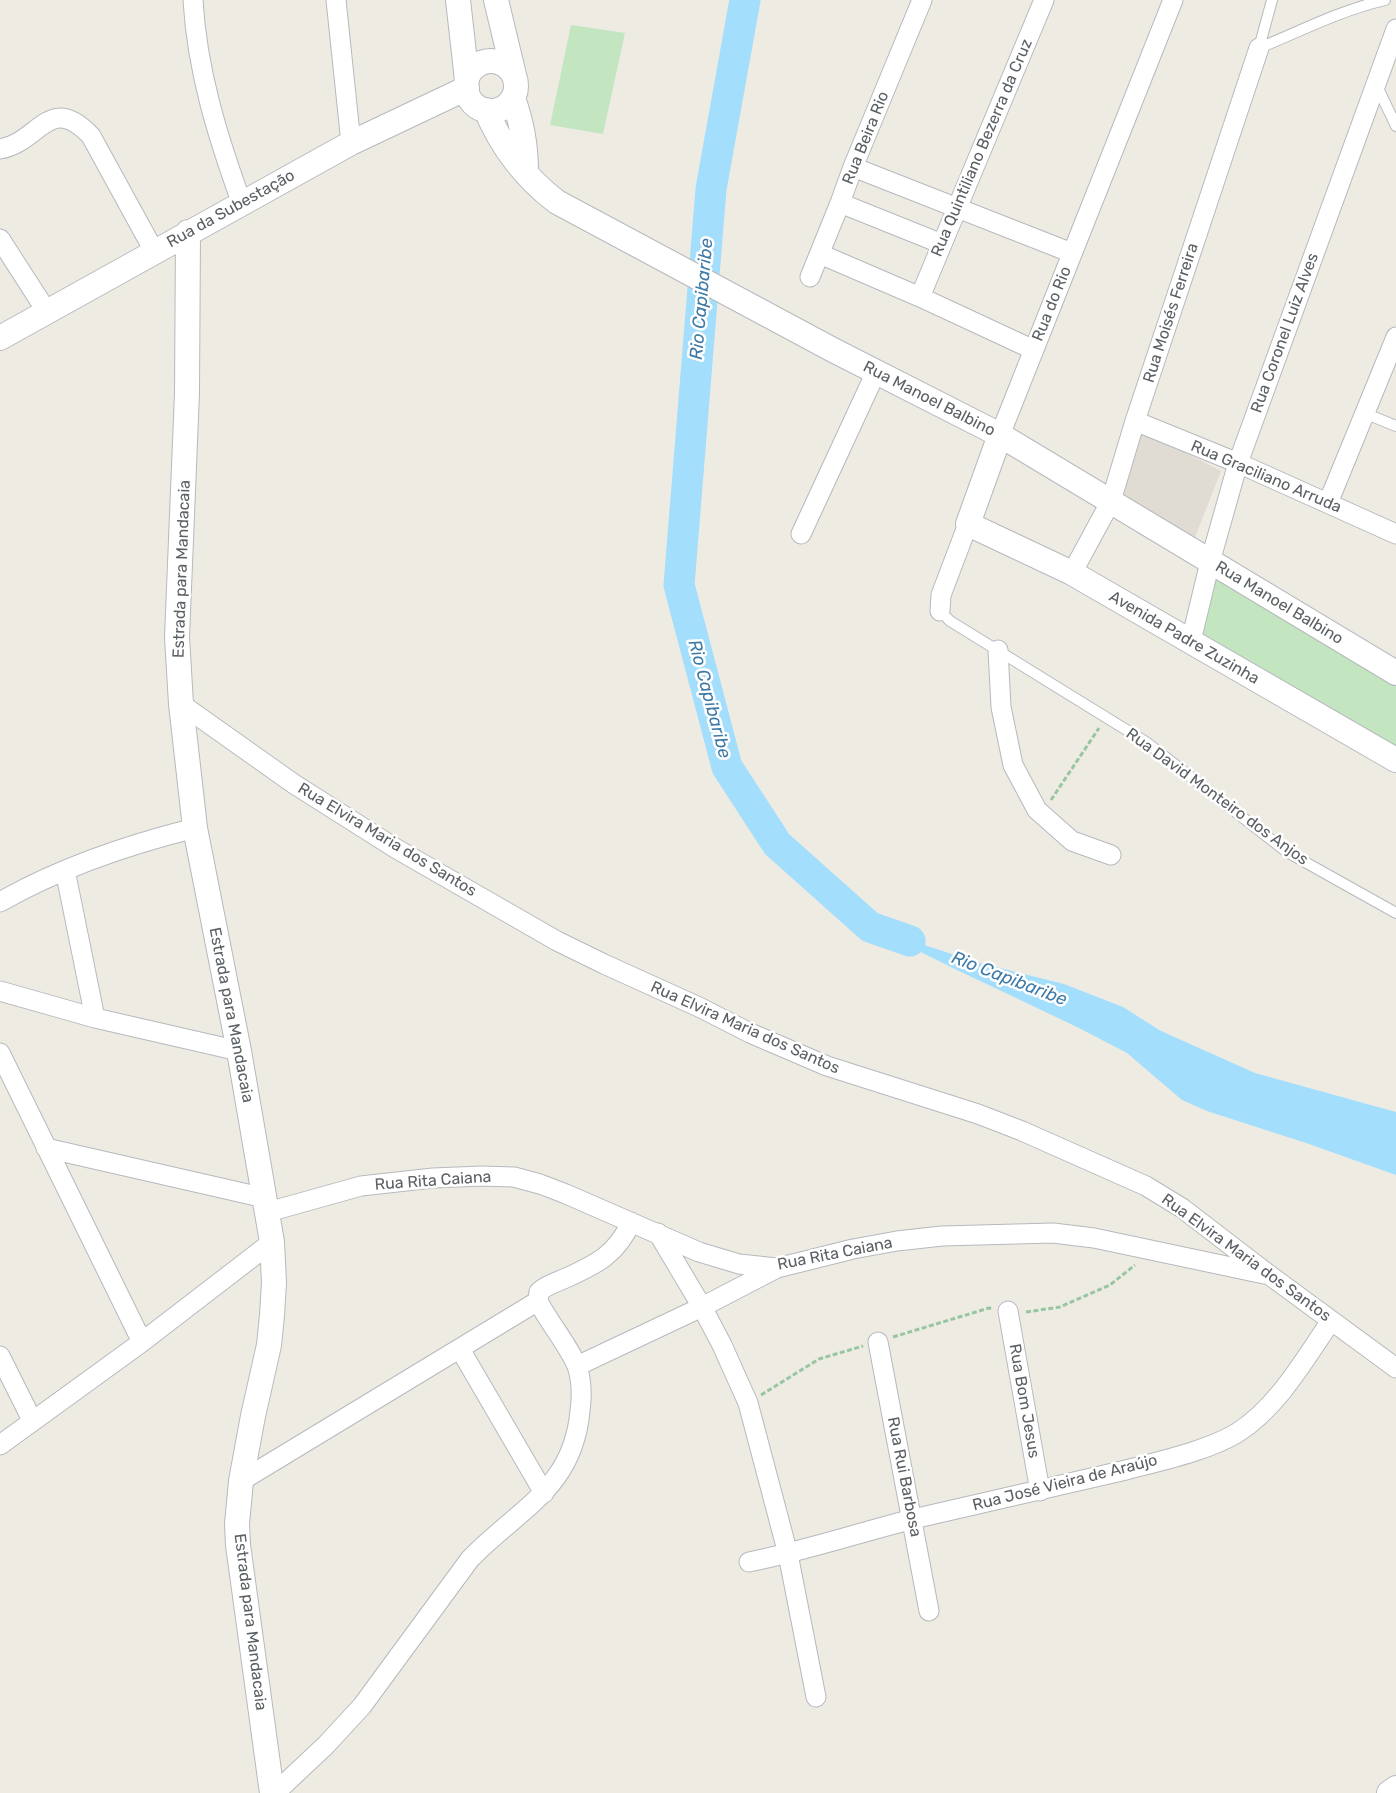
<!DOCTYPE html>
<html>
<head>
<meta charset="utf-8">
<style>
  body { margin:0 }
  canvas { display:block; background:#eeebe3 }
</style>
</head>
<body>
<canvas width="1396" height="1793"></canvas>
<script>
const ctx = document.querySelector('canvas').getContext('2d');
ctx.lineJoin = 'round';
function fillPath(path, color) { ctx.fillStyle = color; ctx.fill(path, 'evenodd'); }
function stroke(path, color, width, dash) { ctx.strokeStyle = color; ctx.lineWidth = width; ctx.lineCap = dash ? 'butt' : 'round'; ctx.setLineDash(dash || []); ctx.stroke(path); }
function label(font, color, halo, rows, align = 'center') {
  ctx.font = font + ' Rubik,sans-serif'; ctx.lineWidth = 5; ctx.setLineDash([]); ctx.textBaseline = 'middle'; ctx.strokeStyle = halo; ctx.fillStyle = color; for (const [text, x, y, turn = 0] of rows) {
    ctx.save(); ctx.translate(x, y); ctx.rotate((+turn || 0) * Math.PI / 180); ctx.textAlign = isNaN(turn) ? turn : align; if (halo) ctx.strokeText(text, 0, 0); ctx.fillText(text, 0, 0); ctx.restore();
  }
}
fillPath(new Path2D(`
  M1140 429 1221 471 1195 537 1120 495Z`), '#e0dcd4');
fillPath(new Path2D(`
  M571 25 625 33 603 134 550 125Z
  M1213 568 1396 679V755L1195 641Z`), '#c3e5c0');
fillPath(new Path2D(`
  M870 927 976 962 1064 984 1123 1007 1161 1031 1255 1073 1396 1112V1175L1309 1144 1207 1111 1182 1100 1127 1053 1077 1027 957 970Z`), '#a4defd');
stroke(new Path2D(`
  M745 0 711 189 679 585 727 767 777 844 870 927 910 941`), '#a4defd', 31);
const service = new Path2D(`
  M1259 48C1301 31 1341 10 1385 0
  M1259 48 1272 0
  M1376 84 1396 126
  M1364 413 1396 426
  M940 611 950 621 1146 742 1287 852 1396 913`);
const minor = new Path2D(`
  M193 0C197 71 218 138 242 204
  M336 0 351 143
  M0 149C40 142 49 92 91 136L154 251
  M853 167 1072 253
  M840 203 942 244
  M0 239 47 312
  M820 254 920 297 1034 350
  M810 277 840 203 853 167 922 0
  M920 297 1044 0
  M1135 421 1238 463 1396 534
  M1000 435 1173 0
  M1328 503 1396 337
  M801 534 876 372
  M1072 573 1111 501 1135 421 1259 48
  M940 611 941 595 968 524
  M1191 641 1210 562 1238 463 1396 29
  M998 650 1001 707 1013 765 1037 810 1072 841 1111 855
  M181 704 294 784 395 848 557 941 604 964 701 1008 750 1033 827 1066 978 1114 1022 1131 1146 1186 1182 1208 1268 1274 1396 1368
  M65 870 95 1018
  M0 902C61 867 127 845 195 828
  M0 991 95 1018 239 1051
  M0 1053 142 1342
  M46 1148 265 1198
  M268 1212 361 1186 433 1178 482 1176 514 1177 540 1184 566 1194 699 1252 739 1264 777 1268 853 1249 897 1241 942 1236 1053 1233 1094 1238 1264 1274
  M658 1233 702 1307 722 1345 748 1403 788 1554 816 1697
  M1008 1311 1040 1491
  M878 1342 929 1611
  M460 1349 544 1493
  M0 1356 32 1420
  M577 1366 702 1307 777 1268
  M0 1445 142 1342 272 1242
  M241 1481 538 1301
  M749 1562C804 1551 858 1533 913 1519 984 1502 1055 1487 1126 1470 1160 1461 1207 1451 1237 1433 1278 1407 1304 1360 1331 1321
  M275 1793 326 1745 362 1706 470 1559C518 1509 573 1489 580 1411 582 1396 582 1381 577 1366 567 1343 549 1323 538 1301L539 1292C546 1285 557 1282 566 1278 597 1264 617 1254 631 1222`);
const tertiary = new Path2D(`
  M458 0 467 80
  M496 0 514 75
  M466 86a25 25 0 1 1 50 0a25 25 0 1 1-50 0Z
  M513 98C522 124 526 145 526 173
  M486 110C502 148 524 177 557 202L833 350 1000 435 1396 673
  M188 232 187 393 177 637 181 704 195 828 239 1051 272 1242 274 1283 272 1315 269 1345 253 1416 241 1481 237 1524 238 1545 272 1793
  M0 338 351 143 467 88
  M1000 435 968 524 1072 573 1396 760
  M1389 1793 1396 1788`);
stroke(service, '#b6b9bd', 12);
stroke(minor, '#b6b9bd', 21);
stroke(tertiary, '#b6b9bd', 26);
stroke(new Path2D(`
  M1051 800 1099 728
  M1026 1312 1060 1307 1110 1285 1135 1265
  M893 1337 989 1308 993 1309
  M761 1395 819 1359 863 1346`), '#99c6a2', 3, [5, 2.5]);
stroke(service, '#fff', 10);
stroke(minor, '#fff', 19);
stroke(tertiary, '#fff', 24);
label('16px', '#5b6064', '#fff', [
  ["Rua Beira Rio",866,138,-68],
  ["Rua Quintiliano Bezerra da Cruz",982,148,-67],
  ["Rua da Subestação",231,209,-29],
  ["Rua do Rio",1052,304,-68],
  ["Rua Moisés Ferreira",1171,313,-72],
  ["Rua Coronel Luiz Alves",1285,333,-70],
  ["Rua Manoel Balbino",929,399,27],
  ["Rua Graciliano Arruda",1266,477,23],
  ["Estrada para Mandacaia",182,569,-88],
  ["Rua Manoel Balbino",1279,603,31],
  ["Avenida Padre Zuzinha",1184,638,30],
  ["Rua David Monteiro dos Anjos",1217,797,36],
  ["Rua Elvira Maria dos Santos",387,840,31],
  ["Estrada para Mandacaia",231,1015,79],
  ["Rua Elvira Maria dos Santos",745,1028,24],
  ["Rua Rita Caiana",433,1181,-4],
  ["Rua Rita Caiana",835,1254,-11],
  ["Rua Elvira Maria dos Santos",1246,1258,36],
  ["Rua Bom Jesus",1024,1401,80],
  ["Rua Rui Barbosa",904,1477,79],
  ["Rua José Vieira de Araújo",1065,1483,-14],
  ["Estrada para Mandacaia",250,1622,83]
]);
label('italic 18px', '#3e7aa7', '#fff', [
  ["Rio Capibaribe",702,299,-85],
  ["Rio Capibaribe",709,699,75],
  ["Rio Capibaribe",1009,979,21]
]);
</script>
</body>
</html>
